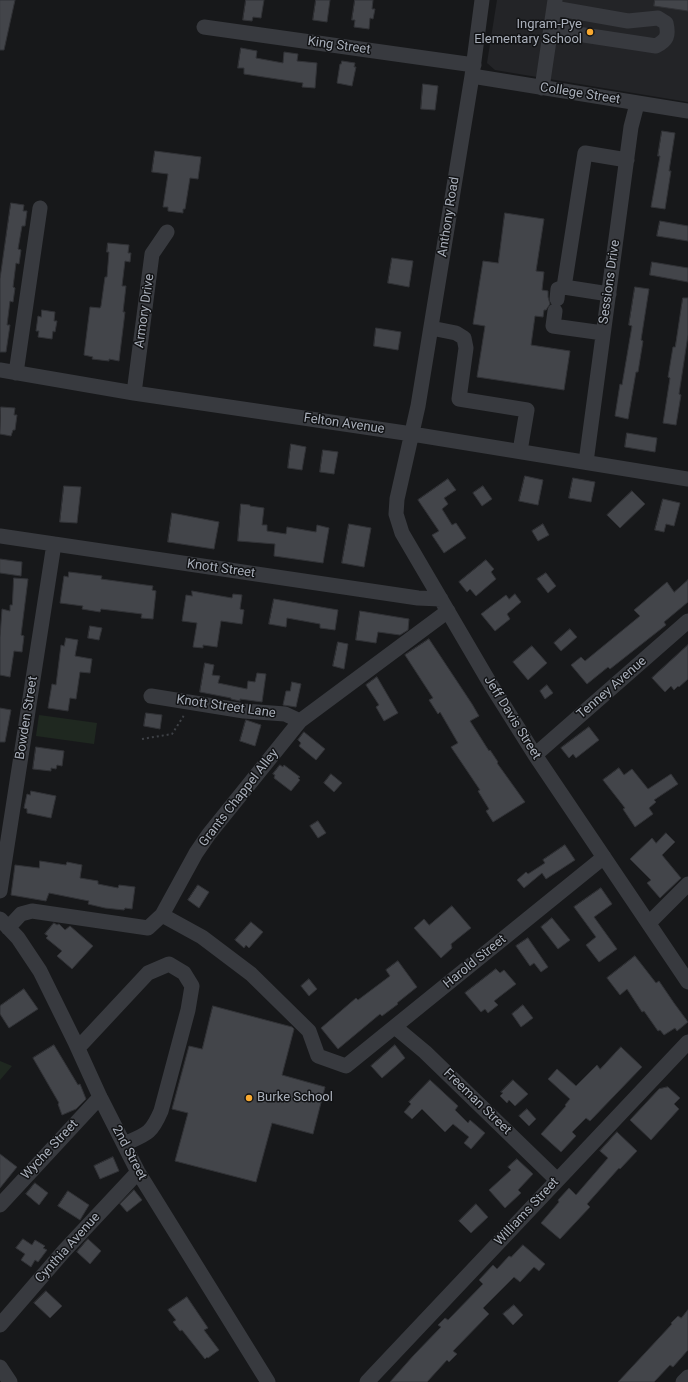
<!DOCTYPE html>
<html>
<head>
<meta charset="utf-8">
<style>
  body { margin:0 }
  canvas { display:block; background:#17181a }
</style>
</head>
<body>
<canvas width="688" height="1382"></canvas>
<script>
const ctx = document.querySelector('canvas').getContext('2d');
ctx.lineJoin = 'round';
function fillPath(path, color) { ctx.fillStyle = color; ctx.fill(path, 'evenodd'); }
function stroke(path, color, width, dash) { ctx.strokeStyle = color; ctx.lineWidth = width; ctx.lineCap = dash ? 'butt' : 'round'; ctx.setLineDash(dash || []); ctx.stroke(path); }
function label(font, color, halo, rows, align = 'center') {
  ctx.font = font + ' Roboto,sans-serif'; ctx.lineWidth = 3; ctx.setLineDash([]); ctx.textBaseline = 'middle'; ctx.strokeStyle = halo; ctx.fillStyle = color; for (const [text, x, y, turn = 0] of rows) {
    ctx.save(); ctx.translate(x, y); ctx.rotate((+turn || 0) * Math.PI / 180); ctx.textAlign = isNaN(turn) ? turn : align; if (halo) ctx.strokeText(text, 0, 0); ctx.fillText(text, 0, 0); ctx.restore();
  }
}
fillPath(new Path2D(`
  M497 0H688V102L495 70 487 63Z`), '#232427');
fillPath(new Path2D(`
  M39 715 97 723 94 744 36 736Z
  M0 1061 12 1066 0 1080Z`), '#1f2820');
const building = new Path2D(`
  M0 0H15L4 50H0Z
  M246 0H264L261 18 253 17 252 21 243 20Z
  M316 0H330L327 22 313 20Z
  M355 0H373L372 9H375L373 19 370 18 369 29 354 27 355 20H352Z
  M655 0H688V11L654 6Z
  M241 48 257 51 256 58 283 63 284 52 298 54 297 61 317 63 315 88 302 87 303 83 244 74V68H238Z
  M342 61 355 63 354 67H356L352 86 337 83 340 64H341Z
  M423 84 438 86 435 110 421 109Z
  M662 131 675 133 669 171H671L665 209 651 207 660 156H658Z
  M155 151 201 157 198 179 190 178 185 209H183V213L168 211V207H163L168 174 152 172Z
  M11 203 24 205 23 211H27L25 226H22L18 249 21 250 19 264 16 263 13 287 15 288 13 302 10 301 7 325H10L6 352H0V279Z
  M505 213 544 219 536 271 544 272 542 290 548 291V297L550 304 546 310H544L543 317 535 316 531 345 570 351 564 390 477 377 485 326 473 324 483 261 498 263Z
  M660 221 688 226V241L657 236Z
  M108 243 129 245 128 253H131L130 262 125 261 122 286H126L123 312H125L119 361 109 359V361L92 359 93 357 84 355 90 307 100 308 101 306 105 277H107L109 252H107Z
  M392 258 413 261 409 287 388 283Z
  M652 262 688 268V282L650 275Z
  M635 287 649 289 641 340 643 341 638 372H636L628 419 615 416 620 384 622 385 632 326 629 325Z
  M683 298H688V335L679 394 681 395 676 425 663 423 670 378 668 377 673 347H675Z
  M42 310 55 312 54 321H57L55 332 53 331 52 339 38 337 39 331H36L38 316 41 317Z
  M376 328 401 332 398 350 374 346Z
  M1 407 15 408 14 415H17L15 430H13L11 436 0 434Z
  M627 433 657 438 655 452 625 447Z
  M291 444 306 447 302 470 288 468Z
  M323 450 338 452 334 474 320 472Z
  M525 476 543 480 538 505 519 501Z
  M573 478 595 482 591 502 569 498Z
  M448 479 456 490 444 498 448 504 442 509 452 525 456 523 466 538 444 553 432 535 439 531 418 500Z
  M64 486 81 487 77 523 60 522Z
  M483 486 492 499 482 506 473 493Z
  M632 491 645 504 620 528 607 515Z
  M663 499 680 503 674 526 666 524 664 532 655 530Z
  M241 504 250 505V506L264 508 262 525H267V531L286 534 287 527 316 532 317 525 329 528 323 563 274 556 275 544 238 541Z
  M172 513 219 522 214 549 168 542Z
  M349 524 371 528 364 567 342 563Z
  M543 524 549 535 538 541 532 531Z
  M0 559 22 562 21 576 0 573Z
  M486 560 494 569 491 572 496 579 476 596 470 589 467 592 459 582Z
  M69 572 102 576 101 579 153 586 152 590 156 591 153 619 141 618 142 614 101 609 100 612 82 609 83 606 60 603 64 576 68 577Z
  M546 573 556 586 548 593 537 579Z
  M14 578 28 579 21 635 24 636 22 652 14 651 10 677 0 675V637L2 609 10 611V605H12Z
  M688 580V602L664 622 666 625 610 669 608 667 587 684 571 665 581 657 585 661 640 616 634 610 667 582 674 592Z
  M192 591 232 598 233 594 242 595 240 609 244 610 242 624 221 621 217 647 203 645V648L193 647 197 623 182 621 186 595 192 596Z
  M515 594 521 602 507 614 510 619 495 631 481 614 506 595 509 599Z
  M274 599 338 610 335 630 320 628V624L287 618 286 627 269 624Z
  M360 611 409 619 408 630 400 635 378 632 376 643 356 640Z
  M90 626 102 628 99 640 88 638Z
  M570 629 577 637 561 651 554 643Z
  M66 638 78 640 75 656 92 659 90 673 80 672 76 699 70 698 68 711 48 708 52 684 56 685 61 645 64 646Z
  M429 639 472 704 479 716 470 721 489 751 490 750 498 762 497 763 525 802 493 822 486 811 489 809 478 791 480 790 451 747 458 743 440 712 438 714 429 700 433 698 405 655Z
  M338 642 348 644 344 669 333 666Z
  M688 645V679L679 687 678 686 674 690 671 686 665 692 652 678Z
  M532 646 547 663 528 680 513 662Z
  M205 663 214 665 212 675 220 676 218 683 247 689 248 681 255 682 257 673 266 674 262 702 240 699V701L231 699V698L200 692Z
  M377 677 398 713 384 721 376 707 379 705 366 685Z
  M292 682 301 684 296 707 283 705 286 691H290Z
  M547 685 553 693 545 699 540 691Z
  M0 708 11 710 5 742H0Z
  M146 713 162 715 160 729 144 726Z
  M246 720 261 725 255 746 240 741Z
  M589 727 599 740 576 758 573 754 569 758 561 748Z
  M304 732 325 749 316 760 299 746 301 743 298 740Z
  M36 747 64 751 62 766 57 765 56 769 51 768V771L33 769Z
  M280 765 283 767 284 765 300 777 298 778 300 780 291 791 274 778 275 775 273 774Z
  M619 768 624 775 632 769 648 789 671 774 678 784 654 800 656 802 649 808 653 814 635 827 623 809 625 808 603 780Z
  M331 774 342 783 334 792 324 783Z
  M31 791 56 796 51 818 27 813V809L24 808 27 794 30 795Z
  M318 821 326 833 318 838 310 826Z
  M666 833 675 842 662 855 681 878 660 898 647 883 651 880 630 859 652 838 656 843Z
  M565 845 575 860 546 879 542 873 524 888 517 880 526 872 528 874 545 863 543 860Z
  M40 861 66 865 67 862 82 865 80 878 98 881V884L118 888 119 885 135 887 132 909 125 908 124 910 105 908 88 904 89 901 49 893 46 901 11 895 15 865 39 868Z
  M198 885 209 892 199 908 188 900Z
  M601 888 612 904 594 917 617 949 599 962 586 945 596 937 574 907Z
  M452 906 471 928 451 944 452 948 441 958 414 928 424 919 429 925Z
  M552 918 570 940 558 949 541 927Z
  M251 922 263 932 249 948 246 945 244 948 235 940Z
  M54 923 57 925 59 924 65 930 70 926 93 946 72 969 57 956 62 951 46 938 48 936 45 934Z
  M528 938 548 967 541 972 534 963 530 966 516 946Z
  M635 956 656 983 659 981 674 1003 688 1022 677 1031 675 1028 664 1035 660 1030 658 1031 644 1011 642 1012 627 989 620 995 607 978Z
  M398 961 417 987 397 1003 398 1004 382 1016 380 1014 338 1049 321 1028 356 998 358 1000 390 976 386 970Z
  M496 969 500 973 504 970 516 984 494 1001 498 1005 488 1013 485 1009 481 1012 465 993Z
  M309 979 317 989 309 996 301 986Z
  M24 989 38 1009 9 1028 0 1014V1006Z
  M523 1005 533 1018 521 1027 512 1014Z
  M213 1006 292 1027 294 1029 282 1075 325 1087 313 1134 272 1123 256 1182 175 1161 188 1113 172 1109 189 1046 202 1049Z
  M54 1045 78 1085 80 1084 86 1099 76 1109 62 1115 58 1104 59 1103 33 1058Z
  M395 1045 405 1058 382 1078 371 1066Z
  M621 1047 642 1067 590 1121 586 1118 572 1132 576 1136 561 1152 541 1134 566 1106 565 1105 570 1099 548 1079 557 1069 576 1086 597 1065 600 1069Z
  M430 1080 458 1106 455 1110 468 1123 470 1120 485 1133 471 1149 464 1143 469 1137 453 1124 445 1132 422 1109 412 1119 404 1112 411 1104 409 1102Z
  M513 1080 528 1094 515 1106 509 1100 507 1103 500 1096 503 1093 501 1092Z
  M668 1087 680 1098 674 1104 679 1109 651 1140 630 1120 659 1089Z
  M527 1109 536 1119 529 1126 519 1116Z
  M617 1132 637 1151 620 1169 619 1168 587 1204 590 1207 560 1239 541 1223 559 1202 558 1200 569 1188 576 1195 608 1158 600 1151Z
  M0 1154 17 1167 0 1188Z
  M113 1157 119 1171 100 1179 94 1166Z
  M517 1159 533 1174 518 1190 521 1193 505 1208 489 1190 511 1170 508 1167Z
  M35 1183 48 1193 39 1205 26 1194Z
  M134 1190 142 1200 127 1212 120 1204Z
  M68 1191 89 1205 80 1220 58 1206Z
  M476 1204 488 1217 471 1233 459 1221Z
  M23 1239 32 1245 35 1240 45 1246 43 1248 47 1250 38 1262 35 1260 31 1267 21 1260 25 1254 16 1248Z
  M88 1239 101 1251 90 1264 77 1252Z
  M523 1245 545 1264 539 1271 534 1267 520 1282 514 1277 483 1308 489 1314 453 1351 457 1354 449 1362 447 1360 427 1382H390L413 1356 441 1327 438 1325 445 1318 448 1320 483 1284 479 1280 493 1265 497 1269 509 1256 511 1257Z
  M46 1291 62 1306 50 1318 34 1303Z
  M187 1297 208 1328 204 1330 219 1350 208 1358 207 1357 205 1359 182 1330 180 1331 173 1322 176 1320 168 1310Z
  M514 1305 523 1315 513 1325 503 1314Z
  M688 1310V1350L673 1367 670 1365 654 1382H618L672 1324 671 1323 678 1316 681 1318Z`);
fillPath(building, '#43454a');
stroke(building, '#313236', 1);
stroke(new Path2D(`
  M142 739 172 734 183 717 184 714`), '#3e4146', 2, [2, 3]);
stroke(new Path2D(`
  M482 0 472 76 418 406 397 499 396 514 402 533 491 685 535 755 688 982
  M204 27 474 65
  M551 30 656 46C667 40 669 36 666 23L658 18 628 21 554 8
  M472 76 688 111
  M542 88 555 0
  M564 287 585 153 627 160
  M557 299 558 289 564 287 609 294
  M555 311 553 326 603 333
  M431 328 456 333 464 338 466 348 459 399 527 410 520 451
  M0 370 134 393 412 434 688 479
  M16 373 40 208
  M134 393 152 254 167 232
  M586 462 631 127 637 104
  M0 536 418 598 441 599
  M151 696 244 711 285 714 300 721
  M535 755 688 621
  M0 891 54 544
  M162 915 202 937 251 974 309 1031 318 1056 346 1066 604 857
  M0 919 18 938 40 971 75 1042 100 1097 138 1172 268 1382
  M649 923 688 884
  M8 928 21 914 32 911 148 928 162 915 196 853 209 834 300 721 448 611
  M395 1027 425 1052 557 1180
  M78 1048 148 973 169 964 184 973 192 986 188 1010 161 1111C151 1134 147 1134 124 1144
  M0 1205 100 1097
  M0 1325 64 1251 138 1172
  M0 1367 10 1382
  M367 1382 688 1042
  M683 1382 688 1377`), '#383a3f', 15);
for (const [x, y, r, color] of [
  [590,32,4,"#f9a930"],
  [249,1098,4,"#f9a930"]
]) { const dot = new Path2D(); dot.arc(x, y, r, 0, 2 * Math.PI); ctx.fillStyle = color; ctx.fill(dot); stroke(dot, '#121315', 1.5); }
label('13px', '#a9afba', '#121315', [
  ["Ingram-Pye",582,25],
  ["Elementary School",582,40],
  ["Burke School",257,1098,"left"]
], 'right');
label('13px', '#a9afba', '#121315', [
  ["King Street",339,46,8],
  ["College Street",580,94,9],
  ["Anthony Road",449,217,-81],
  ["Sessions Drive",610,282,-82],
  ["Armory Drive",145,311,-82],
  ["Felton Avenue",344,424,8],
  ["Knott Street",221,569,8],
  ["Tenney Avenue",612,688,-41],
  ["Knott Street Lane",226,707,8],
  ["Bowden Street",27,718,-81],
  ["Jeff Davis Street",512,718,58],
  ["Grants Chappel Alley",239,798,-52],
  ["Harold Street",475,962,-39],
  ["Freeman Street",477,1102,44],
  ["Wyche Street",50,1150,-47],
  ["2nd Street",129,1153,62],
  ["Williams Street",527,1212,-47],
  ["Cynthia Avenue",68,1248,-48]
]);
</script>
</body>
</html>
